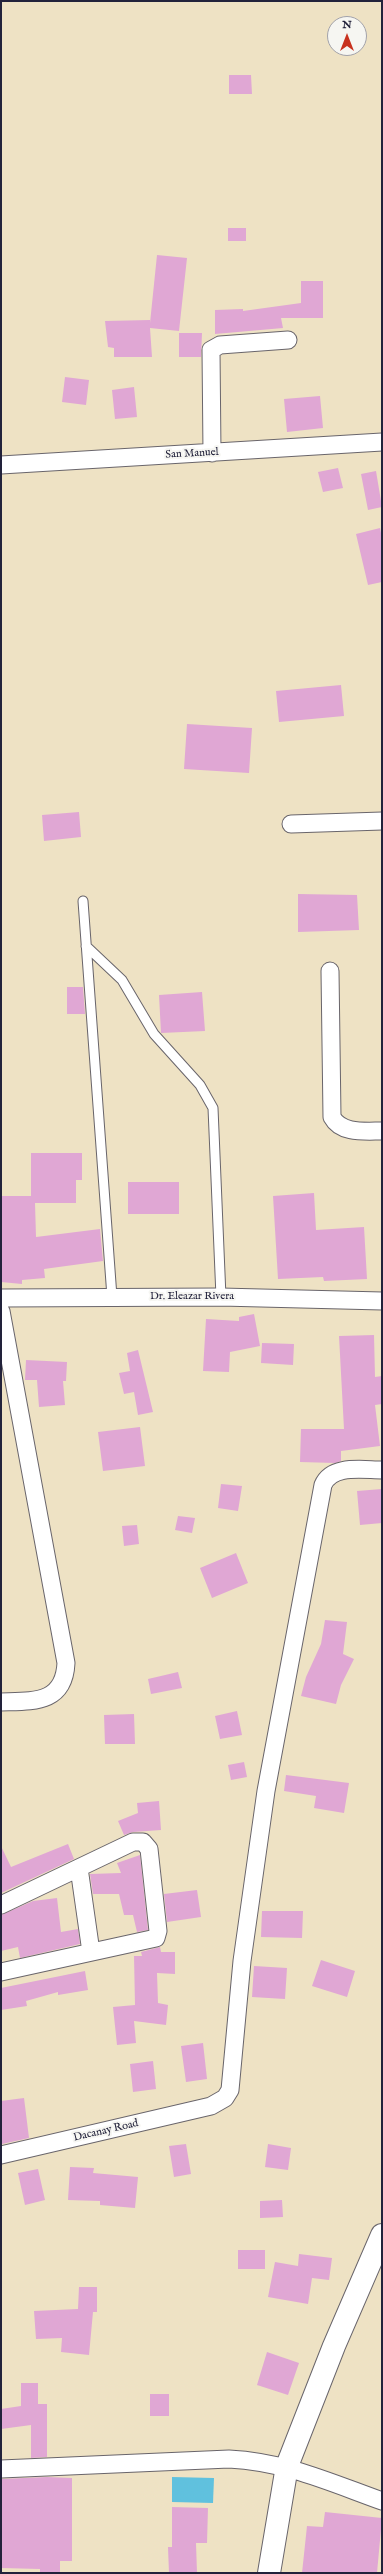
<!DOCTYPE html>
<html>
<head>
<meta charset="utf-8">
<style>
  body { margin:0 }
  #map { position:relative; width:383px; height:2574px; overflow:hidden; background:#eee2c4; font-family:"IM FELL English",serif }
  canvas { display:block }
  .frame { position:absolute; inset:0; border:2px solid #22223b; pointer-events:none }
  .north { position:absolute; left:327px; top:16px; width:40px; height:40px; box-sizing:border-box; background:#f6f6f2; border:1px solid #a1a1a9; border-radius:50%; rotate:0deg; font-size:11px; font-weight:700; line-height:16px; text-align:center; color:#22223b }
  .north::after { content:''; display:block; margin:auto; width:14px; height:18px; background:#c8321e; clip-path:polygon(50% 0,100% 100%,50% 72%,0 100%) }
</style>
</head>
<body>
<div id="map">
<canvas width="383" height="2574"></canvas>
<div class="frame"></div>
<div class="north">N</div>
</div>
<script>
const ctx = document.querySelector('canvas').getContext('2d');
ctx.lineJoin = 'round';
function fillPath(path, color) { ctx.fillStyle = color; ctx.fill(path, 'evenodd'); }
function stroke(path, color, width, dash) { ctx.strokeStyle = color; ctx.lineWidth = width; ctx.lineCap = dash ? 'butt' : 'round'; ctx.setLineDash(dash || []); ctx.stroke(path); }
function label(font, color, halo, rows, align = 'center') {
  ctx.font = font + ' "IM FELL English",serif'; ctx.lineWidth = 4; ctx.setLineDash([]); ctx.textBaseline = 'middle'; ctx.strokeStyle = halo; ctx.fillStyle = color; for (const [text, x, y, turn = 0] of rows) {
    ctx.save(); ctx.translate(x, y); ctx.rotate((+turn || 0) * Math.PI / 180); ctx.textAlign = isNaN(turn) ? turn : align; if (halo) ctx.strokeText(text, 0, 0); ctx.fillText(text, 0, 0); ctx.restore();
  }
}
fillPath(new Path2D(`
  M172 2477 214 2478 213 2503 172 2502Z`), '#60c1de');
fillPath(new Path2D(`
  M229 75H251L252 94H229Z
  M228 228H246V241H228Z
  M157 255 187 258 179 331 150 328 152 357H114V348L108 347 105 321 150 320V323Z
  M301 281H323V318H281L283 328 215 334V310L243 309V311L301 303Z
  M179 333H202L201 357H179Z
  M65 377 89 380 86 405 62 402Z
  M134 387 137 417 115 419 112 390Z
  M320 396 323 428 287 432 284 399Z
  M338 468 343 488 323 492 318 472Z
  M376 471 382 507 368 510 361 474Z
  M380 528 382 538V582L368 585 356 534Z
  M341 685 344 716 279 722 276 691Z
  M187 724 252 728 249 773 184 769Z
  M79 812 81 837 44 841 42 815Z
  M298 894 357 895 359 930 298 932Z
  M67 987H83L85 1014H67Z
  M202 992 205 1031 161 1033 159 995Z
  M31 1153H82V1180H76V1203H35L36 1237 100 1229 103 1261 44 1269 45 1278 22 1280V1284L1 1282V1196H31Z
  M128 1182H179V1214H128Z
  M314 1193 316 1230 364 1227 367 1279 324 1281 323 1277 278 1279 273 1196Z
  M254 1314 260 1346 230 1352 229 1372 203 1371 206 1319 239 1321V1317Z
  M374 1335 375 1377 382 1376V1404L375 1405 380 1446 341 1451V1461L335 1463 300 1462 301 1429H344L339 1336Z
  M262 1343 294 1344 293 1365 261 1363Z
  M138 1350 153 1412 138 1415 134 1392 124 1394 119 1373 130 1371 127 1353Z
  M26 1360 67 1362 66 1381H63L65 1405 39 1407 37 1380H25Z
  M140 1427 145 1466 103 1471 98 1432Z
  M221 1484 242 1486 238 1511 218 1508Z
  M382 1489V1523L360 1525 357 1491Z
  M178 1516 195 1518 192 1533 175 1530Z
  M137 1525 139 1544 124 1546 122 1526Z
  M236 1553 248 1583 212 1598 200 1568Z
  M325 1620 347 1622 343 1654 354 1659 341 1685 336 1704 301 1696 306 1677 321 1644Z
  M178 1672 182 1688 151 1694 148 1679Z
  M237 1711 242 1735 220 1739 215 1716Z
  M134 1714 135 1744H105L104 1715Z
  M244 1762 247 1777 231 1780 228 1765Z
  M286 1775 349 1783 344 1813 314 1808 316 1796 284 1791Z
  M159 1801 161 1830 133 1832 124 1835 118 1821 138 1813 137 1803Z
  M68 1844 74 1859 1 1893V1846L11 1867Z
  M140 1855 148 1930 137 1932 133 1915H124L119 1894H93L90 1874 121 1873 117 1863Z
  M197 1890 201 1917 167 1922 164 1894Z
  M57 1898 61 1932 78 1929 80 1944 20 1958 18 1947 1 1951V1915L33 1901Z
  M262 1911H303L302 1938 261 1937Z
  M160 1947 161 1952H175V1974L157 1973 158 2003 168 2005 166 2025 134 2021 136 2043 117 2045 113 2007 135 2005 134 1956H142L141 1952Z
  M321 1960 355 1971 347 1997 312 1986Z
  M254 1966 287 1968 285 1999 252 1997Z
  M85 1971 88 1990 58 1995V1992L26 2001 27 2006 1 2010V1988Z
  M203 2043 207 2079 186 2082 181 2046Z
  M153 2061 156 2089 133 2092 130 2064Z
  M24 2098 29 2138 2 2144 1 2101Z
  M186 2144 191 2174 174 2177 169 2146Z
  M268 2144 291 2148 288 2170 265 2167Z
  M70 2167 94 2168 93 2173 138 2177 135 2208 100 2205V2201L68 2200Z
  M38 2169 45 2200 25 2205 18 2173Z
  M282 2200 283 2217 260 2218V2201Z
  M238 2250H265V2269H238Z
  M299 2254 332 2258 329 2280 312 2278 308 2304 268 2297 275 2262 298 2266Z
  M79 2287H97V2312H93L89 2355 61 2352 62 2338 36 2339 34 2311 78 2309Z
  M267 2352 299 2363 288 2395 257 2385Z
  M21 2383H38V2404H47V2457L31 2458V2425L1 2429V2409L21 2406Z
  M150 2394H169V2416H150Z
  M47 2477 72 2478V2561H60V2572L40 2573V2569L1 2568V2479Z
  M172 2507 208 2508 207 2543H196L197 2573H169L168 2547H172Z
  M325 2512 382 2518 377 2573H302L307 2526 323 2527Z`), '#e0a7d4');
const service = new Path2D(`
  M83 901 112 1297
  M86 946 122 980 154 1034 200 1085 213 1108 221 1297`);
const minor = new Path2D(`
  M212 453 211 350 220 345 288 340
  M1 465 382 442
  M291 824 382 821
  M330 971 332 1117C341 1134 365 1131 382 1131
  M1 1298 221 1297 382 1301
  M1 1311 66 1663C64 1704 33 1701 1 1702
  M79 1868 91 1952
  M1 1905 133 1842H143L149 1849 158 1931 156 1938 1 1972
  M1 2155 211 2106 225 2098 230 2090 242 1961 266 1791 323 1485C332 1464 363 1470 382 1470
  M1 2469 229 2459C286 2462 329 2482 382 2501`);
const tertiary = new Path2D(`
  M269 2573 287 2466 334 2346 382 2235`);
stroke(service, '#69656b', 11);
stroke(minor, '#69656b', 19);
stroke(tertiary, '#69656b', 24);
stroke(service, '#fff', 9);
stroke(minor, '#fff', 17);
stroke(tertiary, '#fff', 22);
label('11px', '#22223b', '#f6f6f2', [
  ["San Manuel",192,454,-3],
  ["Dr. Eleazar Rivera",192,1297],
  ["Dacanay Road",106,2131,-13]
]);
</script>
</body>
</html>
